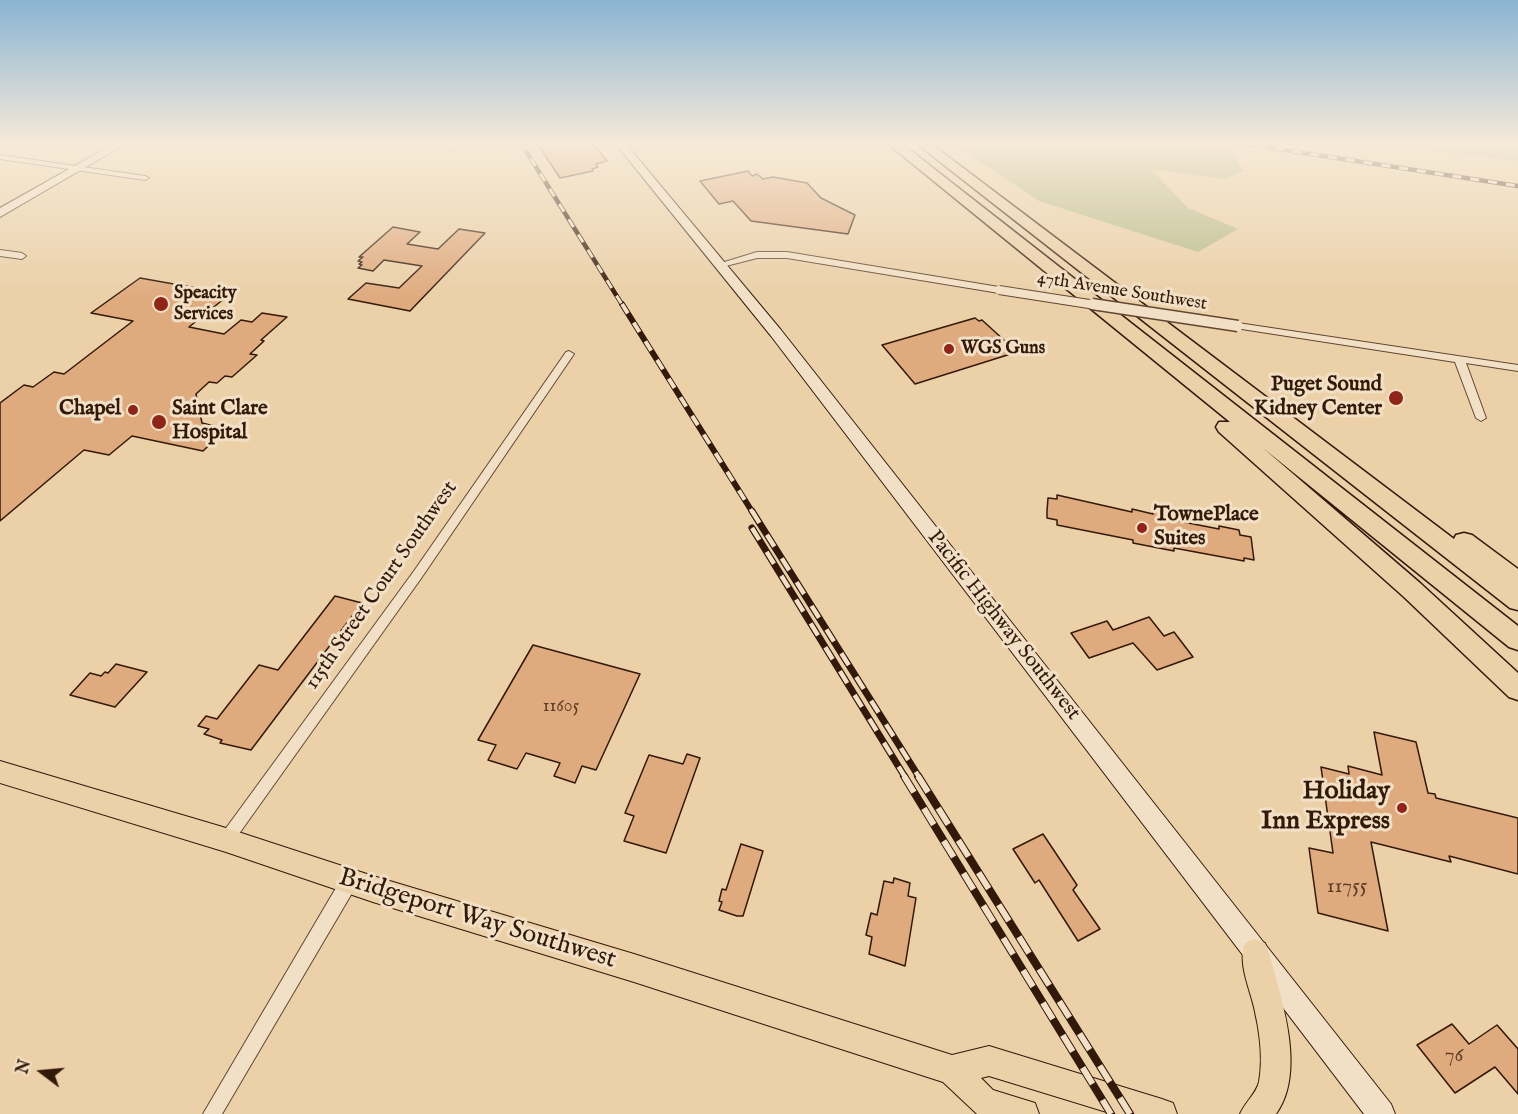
<!DOCTYPE html>
<html>
<head>
<meta charset="utf-8">
<style>
  body { margin:0 }
  #map { position:relative; width:1518px; height:1114px; overflow:hidden; background:#ebd0a8; font-family:"IM FELL English",serif }
  canvas { display:block }
  .north { position:absolute; left:12px; top:1042px; width:60px; height:60px; -webkit-text-stroke:4px #f2e0c6; paint-order:stroke; rotate:286deg; font-size:16px; font-weight:700; line-height:24px; text-align:center; color:#33190a }
  .north::after { content:''; display:block; margin:auto; width:21px; height:27px; background:#33190a; clip-path:polygon(50% 0,100% 100%,50% 72%,0 100%) }
</style>
</head>
<body>
<div id="map">
<canvas width="1518" height="1114"></canvas>
<div class="north">N</div>
</div>
<script>
const ctx = document.querySelector('canvas').getContext('2d');
ctx.lineJoin = 'round';
function fillPath(path, color) { ctx.fillStyle = color; ctx.fill(path, 'evenodd'); }
function stroke(path, color, width, dash) { ctx.strokeStyle = color; ctx.lineWidth = width; ctx.lineCap = dash ? 'butt' : 'round'; ctx.setLineDash(dash || []); ctx.stroke(path); }
function label(font, color, halo, rows, align = 'center') {
  ctx.font = font + ' "IM FELL English",serif'; ctx.lineWidth = 6; ctx.setLineDash([]); ctx.textBaseline = 'middle'; ctx.strokeStyle = halo; ctx.fillStyle = color; for (const [text, x, y, turn = 0] of rows) {
    ctx.save(); ctx.translate(x, y); ctx.rotate((+turn || 0) * Math.PI / 180); ctx.textAlign = isNaN(turn) ? turn : align; if (halo) ctx.strokeText(text, 0, 0); ctx.fillText(text, 0, 0); ctx.restore();
  }
}
fillPath(new Path2D(`
  M951 143H1188L1230 151 1244 171 1225 179 1151 169 1188 208 1238 229 1198 252 1039 201Z
  M1393 143H1518V161L1394 146Z`), '#b7bb88');
const building = new Path2D(`
  M537 143H593L607 161 596 164 598 167 592 169 593 171 560 178Z
  M748 171 752 176 757 174 763 179 773 177 807 183 821 198 855 215 848 234 751 221 733 201 719 204 700 181Z
  M393 227 420 232 407 244 438 249 459 229 485 233 410 311 348 299 366 283 399 288 422 266 384 260 373 271 358 268 362 265 359 264 362 262 358 261 363 257H359Z
  M140 278 230 294 189 327 224 334 241 320 252 322 262 313 287 317 261 340 264 341 250 354 257 355 232 377 225 376 217 383 209 382 196 394 202 423 226 429 203 451 132 436 109 455 84 450 0 521V403L24 385 33 387 54 372 64 374 133 321 91 313Z
  M975 318 979 321 982 320 1017 352 915 384 882 345Z
  M1057 495 1132 512V509L1153 514V510L1173 514V520L1219 529V526L1239 530 1240 535 1251 537 1254 560 1244 558V561L1174 548V551L1133 543V540L1057 525V520L1047 518V511L1048 498 1057 499Z
  M335 596 362 603 251 750 220 743 222 740 204 734 209 729 198 726 206 716 217 719 259 665 278 670Z
  M1149 617 1164 636 1174 632 1193 657 1157 670 1133 643 1089 658 1071 633 1107 621 1113 630Z
  M533 645 640 674 596 770 582 766 575 783 554 776 560 763 526 753 517 769 488 760 496 745 478 740Z
  M116 664 147 672 115 707 70 695 90 673 101 676 105 672 108 673Z
  M1374 732 1416 742 1428 793 1435 794 1436 798 1518 818V874L1449 856 1451 862 1371 842 1388 931 1318 913 1309 848 1333 853 1321 767 1349 774 1348 766 1382 775Z
  M687 754 700 758 666 853 624 841 634 816 625 813 649 755 683 764Z
  M1043 834 1077 885 1073 890 1100 929 1078 941 1039 880 1035 883 1013 849Z
  M741 844 763 851 743 916H737L719 910 722 902 719 901 722 889 726 890Z
  M894 878 910 883 908 896 916 898 905 966 869 954 872 937 866 935 871 913 877 915 884 881 893 883Z
  M1452 1024 1469 1044 1497 1025 1518 1049V1094L1495 1067 1455 1093 1417 1045Z`);
fillPath(building, '#dfaa7e');
stroke(building, '#33190a', 1.5);
const street = new Path2D(`
  M422 143H477L478 144 474 146 448 148Z
  M0 155 145 176 149 178 145 180 0 159Z
  M0 250 22 253 26 256 22 259 0 256Z
  M757 252H787L999 287 1003 290 999 293 787 258H757L722 267 718 264Z
  M1238 323 1518 365V371L1466 363 1486 418 1481 421 1476 418 1455 362 1235 328V324Z
  M569 351 574 354 422 577 231 845 226 848 221 845 218 840 221 835 414 571 566 352Z
  M349 874 355 876 357 882 355 888 222 1114H203L343 876Z`);
const secondary = new Path2D(`
  M115 143H127L0 217V208Z
  M615 143H625L781 330 1391 1104 1395 1114H1364L771 336Z`);
const primary = new Path2D(`
  M0 761 226 828 373 876 634 954 952 1055 989 1046 1162 1099 1173 1103 1177 1114H1113L989 1076 981 1078 993 1090 1035 1103 1039 1114H977L943 1082 634 982 373 902 226 852 0 783Z
  M1255 939 1265 943 1269 953C1281 998 1307 1072 1276 1114H1240C1245 1102 1256 1094 1259 1082 1263 1060 1260 1034 1255 1012 1251 991 1237 963 1245 943Z`);
const highway = new Path2D(`
  M887 143H901L1518 626V650L1509 647 1263 448 1420 583 1518 673V700L1509 697 1404 597 1219 432 1216 427 1219 422H1230Z
  M916 143H930L1454 539 1456 535 1464 533 1472 535 1518 569V610L1510 608Z`);
stroke(street, '#614732', 2);
stroke(secondary, '#33190a', 2);
stroke(primary, '#33190a', 2);
stroke(highway, '#33190a', 3);
fillPath(street, '#f2e0c6');
fillPath(secondary, '#f2e0c6');
fillPath(primary, '#ebd0a8');
fillPath(highway, '#ebd0a8');
const railFar3 = new Path2D(`
  M521 143 623 306
  M1239 143 1518 186`);
const railFar2 = new Path2D(`
  M622 304 753 513`);
const railFar1 = new Path2D(`
  M752 511 919 777
  M752 528 905 777`);
const rail = new Path2D(`
  M904 776 1111 1114
  M918 776 1130 1114`);
stroke(railFar3, '#33190a', 4.5);
stroke(railFar2, '#33190a', 6);
stroke(railFar1, '#33190a', 7);
stroke(rail, '#33190a', 8);
stroke(railFar3, '#f2e0c6', 3, [9]);
stroke(railFar2, '#f2e0c6', 4, [11]);
stroke(railFar1, '#f2e0c6', 4.5, [14]);
stroke(rail, '#f2e0c6', 6, [19]);
const streetBridgeFar1 = new Path2D(`
  M999 290 1102 306`);
const streetBridge = new Path2D(`
  M1092 304 1238 326`);
stroke(streetBridgeFar1, '#614732', 10, []);
stroke(streetBridge, '#614732', 13, []);
stroke(streetBridgeFar1, '#f2e0c6', 8);
stroke(streetBridge, '#f2e0c6', 10);
const sky = ctx.createLinearGradient(0, 0, 0, 299);
sky.addColorStop(0, '#8ab4d3');
sky.addColorStop(0.48, '#f6ead8');
sky.addColorStop(1, '#f6ead800');
ctx.fillStyle = sky;
ctx.fillRect(0, 0, 1518, 299);
for (const [x, y, r, color] of [
  [161,304,8,"#8f2418"],
  [949,349,6,"#8f2418"],
  [1396,398,8,"#8f2418"],
  [133,410,6,"#8f2418"],
  [159,422,8,"#8f2418"],
  [1142,528,6,"#8f2418"],
  [1402,808,6,"#8f2418"]
]) { const dot = new Path2D(); dot.arc(x, y, r, 0, 2 * Math.PI); ctx.fillStyle = color; ctx.fill(dot); stroke(dot, '#f2e0c6', 2); }
label('18px', '#33190a', '#f2e0c6', [
  ["47th Avenue Southwest",1122,292,9]
]);
label('bold 18px', '#33190a', '#f2e0c6', [
  ["Speacity",174,294],
  ["Services",174,315],
  ["WGS Guns",961,349]
], 'left');
label('18px', '#5e3d27', null, [
  ["11605",561,707]
]);
label('bold 21px', '#33190a', '#f2e0c6', [
  ["Puget Sound",1382,386],
  ["Kidney Center",1382,410],
  ["Chapel",121,410],
  ["Saint Clare",172,410,"left"],
  ["Hospital",172,434,"left"],
  ["TownePlace",1154,516,"left"],
  ["Suites",1154,540,"left"]
], 'right');
label('21px', '#33190a', '#f2e0c6', [
  ["115th Street Court Southwest",382,586,-55],
  ["Pacific Highway Southwest",1003,626,52]
]);
label('21px', '#5e3d27', null, [
  ["11755",1347,888],
  ["76",1454,1057]
]);
label('bold 26px', '#33190a', '#f2e0c6', [
  ["Holiday",1390,793],
  ["Inn Express",1390,823]
], 'right');
label('26px', '#33190a', '#f2e0c6', [
  ["Bridgeport Way Southwest",477,920,17]
]);
</script>
</body>
</html>
